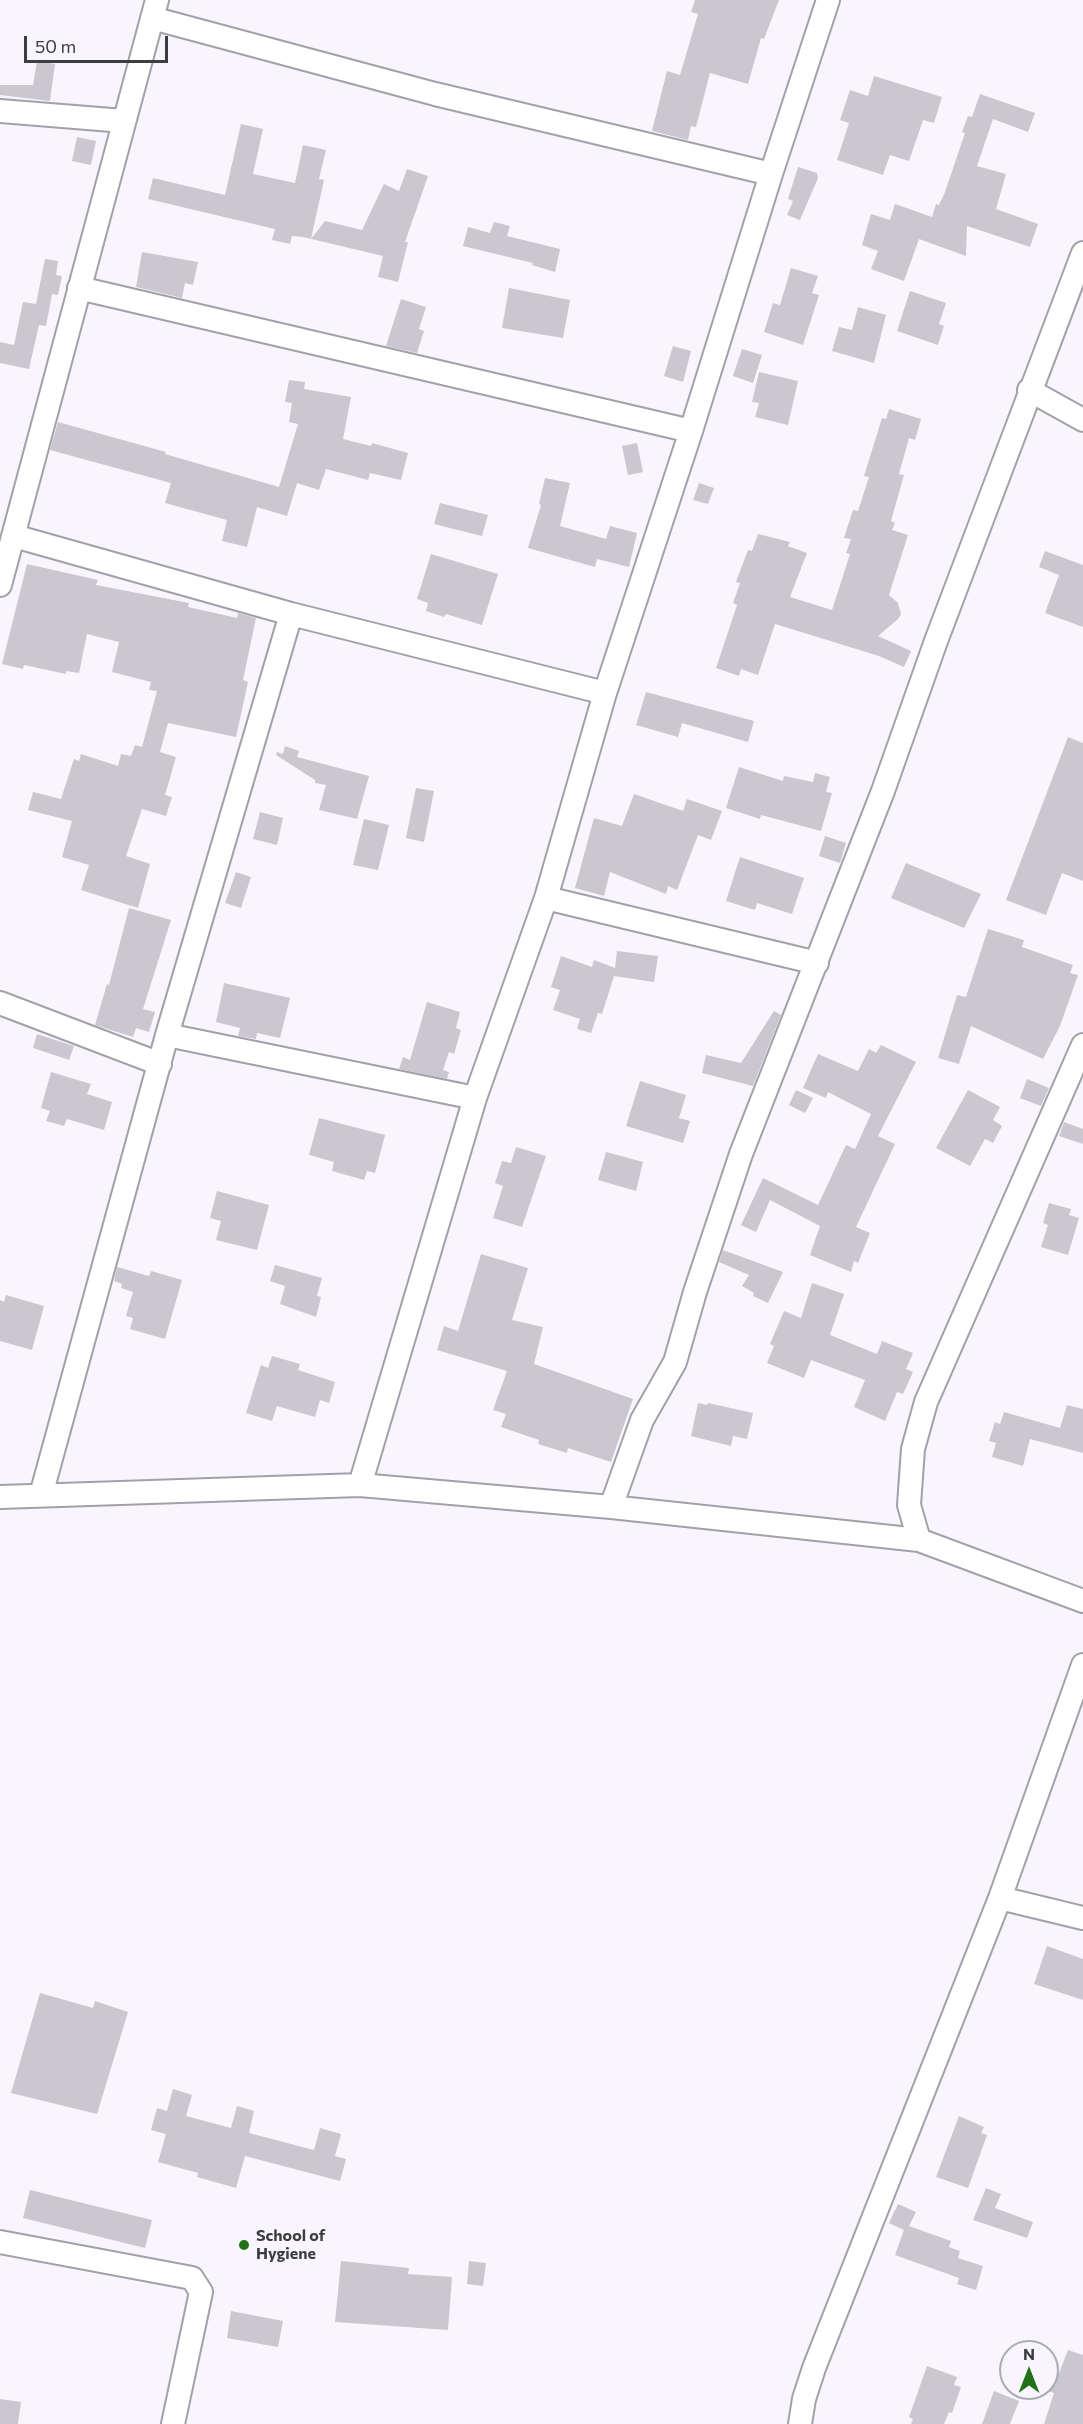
<!DOCTYPE html>
<html>
<head>
<meta charset="utf-8">
<style>
  body { margin:0 }
  #map { position:relative; width:1083px; height:2424px; overflow:hidden; background:#f8f5fe; font-family:Commissioner,sans-serif }
  canvas { display:block }
  .north { position:absolute; left:999px; top:2340px; width:60px; height:60px; box-sizing:border-box; background:#f8f5fe; border:2px solid #adabb2; border-radius:50%; rotate:0deg; font-size:16px; font-weight:700; line-height:24px; text-align:center; color:#3d3c3f }
  .north::after { content:''; display:block; margin:auto; width:21px; height:27px; background:#207118; clip-path:polygon(50% 0,100% 100%,50% 72%,0 100%) }
  .scale { position:absolute; left:24px; top:36px; width:144px; height:27px; box-sizing:border-box; border:3px solid #3d3c3f; border-top:0; padding-left:8px; font-size:18px; line-height:21px; white-space:nowrap; color:#3d3c3f; -webkit-text-stroke:4px #f8f5fe; paint-order:stroke }
</style>
</head>
<body>
<div id="map">
<canvas width="1083" height="2424"></canvas>
<div class="north">N</div>
<div class="scale">50 m</div>
</div>
<script>
const ctx = document.querySelector('canvas').getContext('2d');
ctx.lineJoin = 'round';
function fillPath(path, color) { ctx.fillStyle = color; ctx.fill(path, 'evenodd'); }
function stroke(path, color, width, dash) { ctx.strokeStyle = color; ctx.lineWidth = width; ctx.lineCap = dash ? 'butt' : 'round'; ctx.setLineDash(dash || []); ctx.stroke(path); }
function label(font, color, halo, rows, align = 'center') {
  ctx.font = font + ' Commissioner,sans-serif'; ctx.lineWidth = 4.5; ctx.setLineDash([]); ctx.textBaseline = 'middle'; ctx.strokeStyle = halo; ctx.fillStyle = color; for (const [text, x, y, turn = 0] of rows) {
    ctx.save(); ctx.translate(x, y); ctx.rotate((+turn || 0) * Math.PI / 180); ctx.textAlign = isNaN(turn) ? turn : align; if (halo) ctx.strokeText(text, 0, 0); ctx.fillText(text, 0, 0); ctx.restore();
  }
}
fillPath(new Path2D(`
  M695 0H779L764 39 761 38 748 84 710 73 696 127 691 126 688 140 652 131 667 71 680 75 698 14 691 12Z
  M37 61 55 64 50 101 0 95V85H33Z
  M874 76 942 97 934 123 923 120 909 161 890 155 883 175 837 160 849 123 840 120 850 90 868 96Z
  M980 94 1035 113 1028 132 993 119 977 166 1006 174 996 209 1038 224 1030 247 967 226 966 256 919 239 904 281 871 269 878 251 862 245 871 214 890 220 895 204 932 217 936 204 939 205 945 192 965 133 962 132 968 116 972 117Z
  M241 124 263 129 253 174 295 183 303 145 326 150 319 179 324 180 311 239 325 221 362 230 384 184 399 191 407 169 428 176 405 242H408L398 282 378 277 383 256 303 237 292 236 290 244 272 240 275 229 148 199 153 178 225 195Z
  M77 137 96 141 91 165 72 161Z
  M798 167 817 173 818 178 800 220 787 215 793 201 788 199Z
  M494 222 510 226 507 236 560 249 555 272 532 265 533 263 463 246 468 227 490 233Z
  M142 252 198 262 193 285 185 283 182 298 136 287Z
  M45 259 58 261 56 275 62 276 58 295 52 294 46 326 39 325 29 369 0 363V342L14 345 23 302 36 304Z
  M791 268 818 276 812 293 819 295 803 345 764 332 773 303 780 305Z
  M509 288 570 300 563 338 502 328Z
  M910 291 946 303 939 324 944 326 938 345 897 331Z
  M401 299 426 307 419 329 424 331 417 353 386 346Z
  M858 307 886 315 874 363 832 351 839 327 852 330Z
  M673 346 691 351 683 382 664 376Z
  M742 349 762 355 753 383 733 376Z
  M759 372 798 381 788 425 755 417 759 403 752 402Z
  M289 380 305 382 304 389 351 397 343 439 371 446 372 443 408 453 401 480 370 473 368 480 326 469 319 490 297 483 287 516 257 507 247 547 222 541 227 520 165 503 171 483 50 450 58 422 166 452 165 454 279 487 298 424 289 422 292 403 285 402Z
  M889 409 921 419 915 440 909 438 899 474 904 475 891 521 895 523 892 530 908 535 889 595 898 603 901 614 898 619 878 636 911 651 904 667 879 656 775 624 758 675 741 669 739 676 716 668 737 605 733 603 740 583 736 582 748 550 752 551 758 534 790 542 788 546 807 553 790 597 832 610 850 554 846 553 851 539 844 538 853 510 858 511 869 477 864 476 882 418 886 419Z
  M637 443 643 472 628 475 622 446Z
  M545 478 570 483 560 526 606 539 610 526 637 533 629 567 597 559 595 567 528 548 541 505 539 504Z
  M699 483 714 488 708 504 693 500Z
  M440 503 488 515 482 536 434 524Z
  M1045 551 1083 565V627L1045 613 1059 575 1039 567Z
  M431 554 498 574 482 625 446 614 444 617 426 611 428 603 417 599Z
  M27 564 98 580 96 585 189 603 188 607 237 618 238 613 256 618 243 680 248 682 236 737 168 723 160 752 176 757 165 795 172 797 166 816 142 809 126 856 150 864 138 908 81 890 89 865 62 857 72 821 28 810 33 792 61 799 74 759 79 761 81 754 118 766 121 754 131 756 135 745 142 747 157 691 149 690 151 682 112 672 119 642 87 634 79 673 66 671V674L24 665 23 669 2 664Z
  M646 692 754 721 748 742 682 723 678 737 636 725Z
  M1068 737 1083 743V881L1062 873 1046 915 1006 900Z
  M285 746 299 751 297 757 369 776 357 819 319 810 326 785 315 783V780L276 755 277 752 283 754Z
  M739 767 783 781 784 776 813 782 815 773 830 777 826 792 832 793 821 831 761 815 760 819 726 808Z
  M416 788 434 791 424 842 406 838Z
  M634 794 683 811 687 799 722 811 711 840 698 835 677 890 668 886 666 894 610 872 604 896 575 888 594 818 622 826Z
  M260 812 283 818 277 845 253 839Z
  M364 819 389 825 378 870 353 865Z
  M825 836 846 843 840 863 819 856Z
  M740 857 804 878 792 914 757 903 755 910 726 901Z
  M906 863 981 894 964 928 891 898Z
  M236 872 251 877 241 908 225 903Z
  M129 908 171 920 143 1009 155 1012 149 1032 136 1028 133 1037 95 1025 107 984 109 985Z
  M988 929 1024 940 1022 947 1073 965 1070 973 1078 975 1060 1026 1043 1059 971 1026 959 1064 938 1058 957 995 966 997Z
  M617 951 658 956 654 982 614 976 602 1014 598 1013 591 1033 577 1029 580 1019 553 1010 560 990 551 987 561 956 592 967 594 960 615 968Z
  M224 983 290 998 280 1038 257 1033 256 1039 238 1036 240 1028 216 1022Z
  M427 1002 460 1012 456 1028 461 1030 454 1054 449 1052 443 1070 449 1072 447 1079 399 1069 403 1057 410 1060Z
  M774 1011 781 1015 753 1086 702 1073 706 1055 741 1063Z
  M37 1034 74 1046 69 1060 33 1048Z
  M881 1045 916 1062 878 1136 895 1144 856 1227 870 1233 858 1263 854 1261 851 1272 810 1255 820 1226 770 1200 756 1232 741 1225 763 1178 818 1205 846 1145 855 1149 871 1114 828 1092 826 1098 803 1088 818 1054 858 1071 869 1049 876 1053Z
  M51 1072 91 1084 87 1094 112 1102 104 1130 67 1119 64 1126 46 1121 50 1111 41 1108Z
  M1027 1079 1049 1088 1041 1106 1020 1098Z
  M640 1081 686 1095 679 1118 690 1121 683 1143 626 1126Z
  M796 1090 813 1098 805 1113 789 1105Z
  M968 1090 1000 1107 993 1120 1002 1126 993 1143 985 1139 970 1166 936 1148Z
  M319 1118 385 1135 375 1173 367 1171 364 1180 332 1171 334 1162 309 1155Z
  M1064 1122 1083 1129V1144L1059 1136Z
  M516 1147 546 1156 522 1227 493 1218 503 1186 495 1183 502 1161 511 1163Z
  M606 1152 643 1162 636 1191 598 1180Z
  M217 1191 269 1205 257 1250 216 1240 221 1221 210 1218Z
  M1049 1203 1071 1209 1069 1215 1079 1218 1068 1255 1041 1247 1048 1225 1043 1223Z
  M723 1250 783 1272 768 1303 753 1296 754 1293 742 1286 749 1275 719 1262Z
  M481 1254 528 1268 512 1320 543 1327 534 1364 633 1399 611 1462 568 1448 567 1453 538 1444 539 1440 501 1427 506 1414 493 1410 507 1371 437 1350 444 1326 458 1331Z
  M275 1265 322 1278 317 1296 321 1297 316 1317 280 1304 285 1286 270 1281Z
  M117 1267 149 1276 151 1271 182 1280 165 1339 130 1329 133 1318 126 1316 133 1292 121 1288 122 1284 114 1281Z
  M812 1283 844 1294 830 1335 877 1354 882 1341 913 1353 906 1369 913 1372 903 1394 897 1392 885 1421 854 1407 865 1380 811 1360 804 1378 767 1363 774 1346 770 1344 784 1311 801 1318Z
  M6 1295 44 1306 32 1350 0 1341V1300L4 1302Z
  M272 1356 300 1364 298 1370 335 1382 329 1403 320 1400 315 1417 277 1406 272 1421 246 1413 261 1365 268 1368Z
  M698 1403 707 1405 708 1403 753 1413 747 1439 733 1436 731 1446 691 1436Z
  M1067 1405 1083 1409V1453L1030 1439 1023 1466 992 1457 996 1443 989 1441 995 1422 1000 1424 1004 1412 1060 1428Z
  M1047 1946 1083 1959V2000L1034 1984Z
  M40 1993 93 2008 95 2001 128 2012 97 2114 11 2093Z
  M173 2089 192 2095 186 2116 231 2128 237 2106 254 2111 249 2133 314 2150 320 2128 341 2134 335 2156 346 2159 340 2181 245 2156 236 2188 197 2177 198 2173 158 2162 166 2134 151 2130 157 2108 167 2111Z
  M959 2116 984 2127 981 2133 987 2135 968 2188 936 2177Z
  M986 2188 1001 2194 995 2208 1033 2222 1027 2238 973 2220Z
  M30 2190 152 2220 145 2248 23 2218Z
  M898 2204 916 2212 909 2226 951 2241 949 2247 960 2251 958 2258 983 2266 976 2290 957 2284 959 2278 895 2255 904 2230 889 2223Z
  M341 2261 409 2268 408 2274 452 2277 448 2330 335 2322Z
  M469 2261 486 2263 483 2286 467 2284Z
  M231 2311 283 2321 278 2347 227 2338Z
  M1068 2350 1083 2355V2424H1044L1054 2393 1045 2390 1053 2371 1059 2373Z
  M927 2366 957 2377 954 2385 961 2387 952 2413 949 2412 944 2424H911L913 2419 909 2417Z
  M994 2391 1019 2401 1010 2424H982Z
  M0 2399 21 2402 18 2424H0Z`), '#cac7d0');
const street = new Path2D(`
  M152 18 435 94 771 174
  M0 111 124 121
  M79 288 691 431
  M1029 390 1083 420
  M14 536 291 614 167 1035 41 1495
  M0 585 157 0
  M291 614 605 693
  M546 898 817 963
  M0 1003 160 1064
  M167 1035 475 1098
  M360 1485 475 1098 546 898 605 693 691 431 771 174 828 0
  M0 1497 360 1485 611 1507 919 1540 1083 1601
  M611 1507 642 1420 675 1362 695 1292 741 1154 883 791 936 641 1083 253
  M919 1540 909 1505 913 1449 926 1402 1083 1045
  M1000 1898 1083 1918
  M0 2242 192 2278 201 2292 173 2424
  M800 2424 804 2399 814 2368 1000 1898 1083 1665`);
stroke(street, '#a3a0a8', 26);
stroke(street, '#fff', 22);
for (const [x, y, r, color] of [
  [244,2245,6,"#207118"]
]) { const dot = new Path2D(); dot.arc(x, y, r, 0, 2 * Math.PI); ctx.fillStyle = color; ctx.fill(dot); stroke(dot, '#f8f5fe', 2); }
label('bold 16px', '#3d3c3f', '#f8f5fe', [
  ["School of",256,2236],
  ["Hygiene",256,2254]
], 'left');
</script>
</body>
</html>
